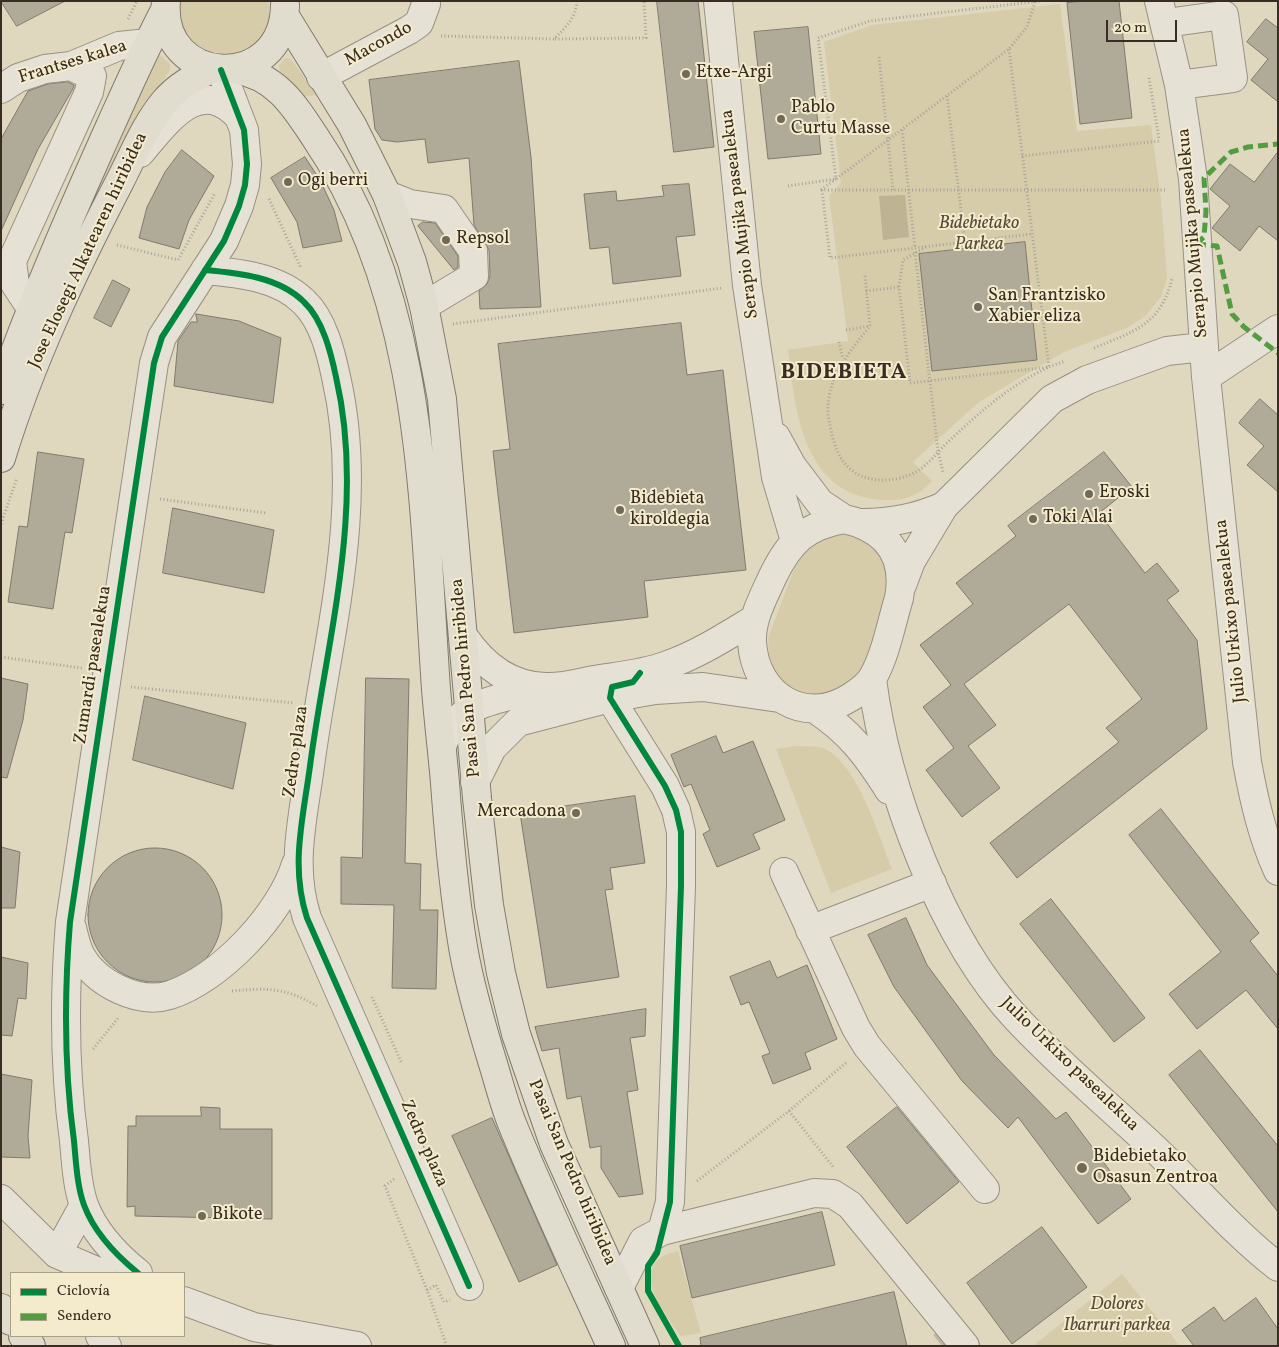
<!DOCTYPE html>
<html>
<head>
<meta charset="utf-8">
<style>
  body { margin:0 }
  #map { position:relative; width:1279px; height:1347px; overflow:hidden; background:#dfd8be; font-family:Vollkorn,serif }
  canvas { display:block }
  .frame { position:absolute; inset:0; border:2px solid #392d23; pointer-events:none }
  .legend { position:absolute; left:10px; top:1272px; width:175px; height:65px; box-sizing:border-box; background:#f3ebcc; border:1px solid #a99f88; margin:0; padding:6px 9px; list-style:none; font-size:15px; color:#392d23 }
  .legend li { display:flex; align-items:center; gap:10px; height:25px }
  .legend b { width:25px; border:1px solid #a99f88 }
  .scale { position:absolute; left:1106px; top:20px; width:71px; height:22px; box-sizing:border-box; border:2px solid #392d23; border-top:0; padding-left:6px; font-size:15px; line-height:18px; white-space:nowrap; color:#392d23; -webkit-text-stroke:4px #f3ebcc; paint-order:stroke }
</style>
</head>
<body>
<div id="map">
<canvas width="1279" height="1347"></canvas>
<div class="frame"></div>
<ul class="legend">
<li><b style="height:6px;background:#00873e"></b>Ciclovía</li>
<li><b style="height:6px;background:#529d40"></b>Sendero</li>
</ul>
<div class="scale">20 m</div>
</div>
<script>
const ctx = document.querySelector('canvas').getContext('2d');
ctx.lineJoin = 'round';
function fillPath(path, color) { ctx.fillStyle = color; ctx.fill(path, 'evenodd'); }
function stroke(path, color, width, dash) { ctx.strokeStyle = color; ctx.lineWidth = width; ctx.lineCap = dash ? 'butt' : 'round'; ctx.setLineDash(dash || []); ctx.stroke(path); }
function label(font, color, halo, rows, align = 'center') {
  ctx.font = font + ' Vollkorn,serif'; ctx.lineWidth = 4; ctx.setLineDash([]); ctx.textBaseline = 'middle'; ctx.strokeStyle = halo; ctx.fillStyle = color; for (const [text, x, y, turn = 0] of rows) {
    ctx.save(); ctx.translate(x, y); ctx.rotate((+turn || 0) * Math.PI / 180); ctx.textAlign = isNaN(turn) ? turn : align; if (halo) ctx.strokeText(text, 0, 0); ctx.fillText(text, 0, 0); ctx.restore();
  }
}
fillPath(new Path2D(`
  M181 1H268C283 70 168 71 181 1Z
  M1060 4 1077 131 1151 125 1161 199 1167 278 1161 297 1145 316 1127 328 1064 352 979 402 913 462 932 481C917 497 904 501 882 500 803 495 795 411 788 350L848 341 829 196 841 183 824 42 872 25Z
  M158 53 170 64V70L140 117 99 197 93 193Z
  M285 58 291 59 317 95 303 97 280 72 279 66Z
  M835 532H855L886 557 888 595 867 660 859 676 846 688 817 696 803 694 787 685 776 673 769 654 768 638 798 559 808 544Z
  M794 746C802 747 817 745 825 749 858 765 879 836 892 869L831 893 776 749Z
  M678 1251 701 1333 681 1336C668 1316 634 1279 660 1258 665 1254 673 1253 678 1251Z
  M1122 1274 1180 1346H1033Z`), '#d6cca9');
fillPath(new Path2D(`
  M905 195 909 237 883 240 879 196Z`), '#beb393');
const building = new Path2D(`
  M1 1H65L17 26Z
  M657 1H698L714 147 674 152Z
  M1085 1H1119L1132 118 1080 124 1067 3Z
  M1266 19 1278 28V102L1251 80 1268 59 1247 42Z
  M808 27 821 154 768 159 754 32Z
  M519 61 531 157 541 307 480 309 479 291 487 284 490 276 489 250 474 225 469 158 428 163 425 139 397 142 382 140 375 129 369 80Z
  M68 82 74 85V87L38 149 1 231V139L28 91 48 84Z
  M182 150 214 176 189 220 179 249 139 238 147 207 165 172Z
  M1278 152V241L1259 226 1240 251 1212 228 1230 206 1210 189 1230 164 1254 182Z
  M305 157 320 180 334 210 342 241 303 248 297 222 271 178Z
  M689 184 695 235 676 237 681 276 613 284 609 247 590 249 584 194 616 191 617 201 664 196 662 186Z
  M423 222 435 223 458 256V267L454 270 418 226Z
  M1025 242 1037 360 932 371 919 254Z
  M113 280 130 289 111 327 94 318Z
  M196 314 239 321 281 338 273 403 174 386 178 341 191 322H197Z
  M681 323 687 375 723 370 746 570 644 581 648 617 514 633 493 451 510 449 498 344Z
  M1260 399 1278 415V492L1247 465 1264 446 1239 423Z
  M38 452 84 459 72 533 65 532 53 609 8 602 19 526 27 527Z
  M1104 452 1132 487 1099 513 1145 573 1157 563 1179 591 1167 600 1197 640 1207 729 1017 878 990 843 1119 742 1106 728 1142 699 1069 604 964 684 996 725 968 746 1000 788 962 817 926 770 954 748 923 707 951 685 920 645 973 604 956 583 1016 536 1008 526Z
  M173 508 274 530 264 593 163 573Z
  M1 678 28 684 23 720 7 778 1 777Z
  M366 678 409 679 405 863 421 864 420 910H438L436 989 392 988 394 905 341 904V857L362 858Z
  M145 696 246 723 233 789 133 760Z
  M716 736 723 753 753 741 785 820 753 834 760 849 717 867 703 834 710 830 691 784 684 787 671 755Z
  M635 796 645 863 610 868 613 889 605 890 619 977 547 988 520 813Z
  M1161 809 1259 933 1250 941 1278 976V1029L1246 990 1197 1029 1169 994 1221 952 1129 835Z
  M1 847 20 852 15 908H1Z
  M88 915a67 67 0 1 1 134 0a67 67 0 1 1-134 0Z
  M1051 899 1145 1018 1114 1042 1020 924Z
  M906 918 927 965 994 1055 1056 1119 1066 1112 1131 1199 1098 1224 1018 1117 1008 1128 962 1081 894 987 868 935Z
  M1 957 28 963 26 999 18 998 12 1036 1 1035Z
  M770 961 777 978 807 965 837 1039 805 1053 811 1069 773 1084 762 1056 770 1053 749 1002 741 1005 730 977Z
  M646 1009 645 1036 630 1038 638 1090 627 1092 643 1194 619 1197 601 1168V1146L590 1148 581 1096 567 1099 559 1048 542 1051 535 1027Z
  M1200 1050 1278 1146V1212L1169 1075Z
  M1 1074 32 1080 28 1136 30 1158 1 1157Z
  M201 1107 220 1108V1129H272V1219L135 1216V1206L127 1207 128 1126H136V1116H201Z
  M897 1107 959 1182 907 1224 847 1147Z
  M492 1118 557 1265 519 1282 452 1136Z
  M822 1212 835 1265 692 1298 680 1246Z
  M1042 1227 1087 1287 1012 1344 967 1283Z
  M894 1292 907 1346H701L700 1338Z
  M1256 1298 1278 1329V1346H1194L1182 1330 1214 1307 1224 1321Z`);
fillPath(building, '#b0aa99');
stroke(building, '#807a6d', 1);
stroke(new Path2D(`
  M942 1346 975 1320`), '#beb69f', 28, [28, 14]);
const minor = new Path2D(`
  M718 1 747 285 776 477 795 541
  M1159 1 1179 85 1193 179 1206 377 1247 762C1254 800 1262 836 1278 871
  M1166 23 1224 15 1233 78 1179 85
  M321 77 409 30 419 23 426 4
  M1 89 18 78 45 69 71 66 119 46 148 43
  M140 153C166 123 199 73 239 117
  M387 195 410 204 444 209 473 251 474 276 424 306
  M205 270C239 273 279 277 304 302 323 320 331 353 336 377 366 506 327 638 310 766 303 819 290 866 307 918L469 1286
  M31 308 15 284 12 261 89 92 92 76 71 66
  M1206 377 1278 329
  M776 437 792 466 820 503 844 519
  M844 519C886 528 907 555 899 598 891 624 886 654 873 677 868 686 859 692 851 697 804 727 755 695 752 642 751 619 763 598 772 578 789 542 805 526 844 519Z
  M862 523C892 523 916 518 944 506
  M902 585 911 561 944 506 1052 399 1087 380 1167 351 1203 347
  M464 637C483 665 510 686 545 687 561 688 579 683 594 680 618 676 643 674 665 666 697 655 725 637 753 620
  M872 679C886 788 941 938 1017 1019 1060 1065 1109 1106 1155 1149 1196 1188 1233 1232 1278 1267
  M610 698 665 786 676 810 681 832V886L670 1202 662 1231
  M815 709C850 732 867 755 889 790
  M442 747C455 701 500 699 540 689
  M475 782 492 748 518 722 610 698 655 690 703 687 779 698
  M784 872 856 1028 867 1046 985 1189
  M72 928C74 936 76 946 80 954 95 983 138 1005 170 995 220 979 281 914 296 864
  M810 930 932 883
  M1 1199 57 1254
  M84 1205 57 1254 101 1273
  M138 1273C117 1256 94 1232 84 1205 77 1186 76 1162 74 1141 64 1068 64 996 70 922L154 363 162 337 224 241 239 206 245 185 247 164 244 130 221 70
  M619 1288 643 1241 662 1231 814 1193 833 1194 850 1205 965 1346
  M184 1301 254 1327 357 1346
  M100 1336 107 1346`);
const major = new Path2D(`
  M166 1C158 87 284 94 285 5
  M285 16 352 125 387 195 412 262 424 306 442 399 477 798 489 905 501 973 516 1034 554 1144 645 1346
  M235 69C276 76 294 105 315 137 422 294 423 491 435 674 437 710 442 747 445 783 449 838 454 893 463 947 470 988 482 1028 494 1067 500 1087 505 1107 513 1126 543 1200 578 1273 611 1346
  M1 390C30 308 64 229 99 151 120 104 141 56 165 10
  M1 458C30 363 73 272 119 183 133 156 145 125 165 101 178 86 195 77 211 69`);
const highway = new Path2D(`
  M1 1308 11 1321
  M23 1336 31 1346`);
stroke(minor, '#979182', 30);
stroke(major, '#807a6d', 30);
stroke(highway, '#807a6d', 30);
stroke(new Path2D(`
  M128 19 137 1
  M441 36 554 39C565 28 576 18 577 1
  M555 39 646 38 644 1
  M879 57 893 190
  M1149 78 1159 139
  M947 96 965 242
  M902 130 915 248
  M1022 156 1159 141
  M788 186 836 179 1009 49 1027 27 1035 2
  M821 190 836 179 818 38 870 21 1040 1
  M821 190H1166
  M822 190 830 258 1032 234
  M269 199 301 268
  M117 245 178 260 215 193
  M926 247 903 260 899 287 910 383 1049 367 1065 361
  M915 252 938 451 943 472
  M865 276 870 326C845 357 819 388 831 430 834 444 838 457 848 467 866 485 899 483 919 470 930 463 939 450 949 441 980 412 1010 385 1049 367L1009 49
  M866 291 899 287
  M453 324 722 288
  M846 330 870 326
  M839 342 843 359
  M1094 348C1134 331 1160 326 1172 279
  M160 499 266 513
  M1 524 17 478
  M1 657 82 668
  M131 687 294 703
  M232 991C268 988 284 987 317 1006
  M372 997 402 1064
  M93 1049 119 1017
  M789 1111 847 1062
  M394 1179 385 1186 427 1290 446 1344
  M697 1181 789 1111 834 1168
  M427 1290 436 1285 444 1302 450 1300`), '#a8a499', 3, [1, 2.5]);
stroke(minor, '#e5e2d5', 28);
stroke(major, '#e1ddce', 28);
stroke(highway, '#e1ddce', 28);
stroke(new Path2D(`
  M1196 244 1204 237 1206 211 1204 178 1231 152 1248 147 1278 144
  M1196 244 1217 246 1232 314 1244 327 1278 353`), '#529d40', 5, [10, 5]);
stroke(new Path2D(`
  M205 270C239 273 279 277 304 302 323 320 331 353 336 377 366 506 327 638 310 766 303 819 290 866 307 918L469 1286
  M640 673 633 682 612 687 610 698 665 786 676 810 681 832V886L670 1202 657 1253 648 1266V1291L679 1346
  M138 1273C117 1256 94 1232 84 1205 77 1186 76 1162 74 1141 64 1068 64 996 70 922L154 363 162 337 224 241 239 206 245 185 247 164 244 130 221 70`), '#00873e', 6);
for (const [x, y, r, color] of [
  [686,74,5,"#736959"],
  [781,119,5,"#736959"],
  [288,182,5,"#736959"],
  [446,240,5,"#736959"],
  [978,307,5,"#736959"],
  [1089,494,5,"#736959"],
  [620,510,5,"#736959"],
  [1033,519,5,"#736959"],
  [576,813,5,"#736959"],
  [1082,1168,6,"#736959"],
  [202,1216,5,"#736959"]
]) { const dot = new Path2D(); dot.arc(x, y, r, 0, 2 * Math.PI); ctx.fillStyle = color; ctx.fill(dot); stroke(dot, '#f3ebcc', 2); }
label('18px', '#392d23', '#f3ebcc', [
  ["Macondo",379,45,-29],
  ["Frantses kalea",73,63,-17],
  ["Serapio Mujika pasealekua",741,214,-97],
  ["Serapio Mujika pasealekua",1194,233,-95],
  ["Jose Elosegi Alkatearen hiribidea",89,251,-65],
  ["Julio Urkixo pasealekua",1232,611,-96],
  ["Zumardi pasealekua",94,665,-81],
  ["Pasai San Pedro hiribidea",467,678,-95],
  ["Zedro plaza",297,752,-82],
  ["Julio Urkixo pasealekua",1069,1065,44],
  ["Zedro plaza",423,1144,66],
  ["Pasai San Pedro hiribidea",571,1173,67]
]);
label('18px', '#392d23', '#f3ebcc', [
  ["Etxe-Argi",696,74],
  ["Pablo",791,109],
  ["Curtu Masse",791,130],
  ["Ogi berri",298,182],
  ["Repsol",456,240],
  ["San Frantzisko",988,297],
  ["Xabier eliza",988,318],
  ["Eroski",1099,494],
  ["Bidebieta",630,500],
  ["kiroldegia",630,521],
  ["Toki Alai",1043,519],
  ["Mercadona",566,813,"right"],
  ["Bidebietako",1093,1158],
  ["Osasun Zentroa",1093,1179],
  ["Bikote",212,1216]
], 'left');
label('italic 18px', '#574b3a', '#f3ebcc', [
  ["Bidebietako",979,225],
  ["Parkea",979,246],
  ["Dolores",1117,1306],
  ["Ibarruri parkea",1117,1327]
]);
ctx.letterSpacing = '1px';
label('bold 22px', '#392d23', '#f3ebcc', [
  ["BIDEBIETA",844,374]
]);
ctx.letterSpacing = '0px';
</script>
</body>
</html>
